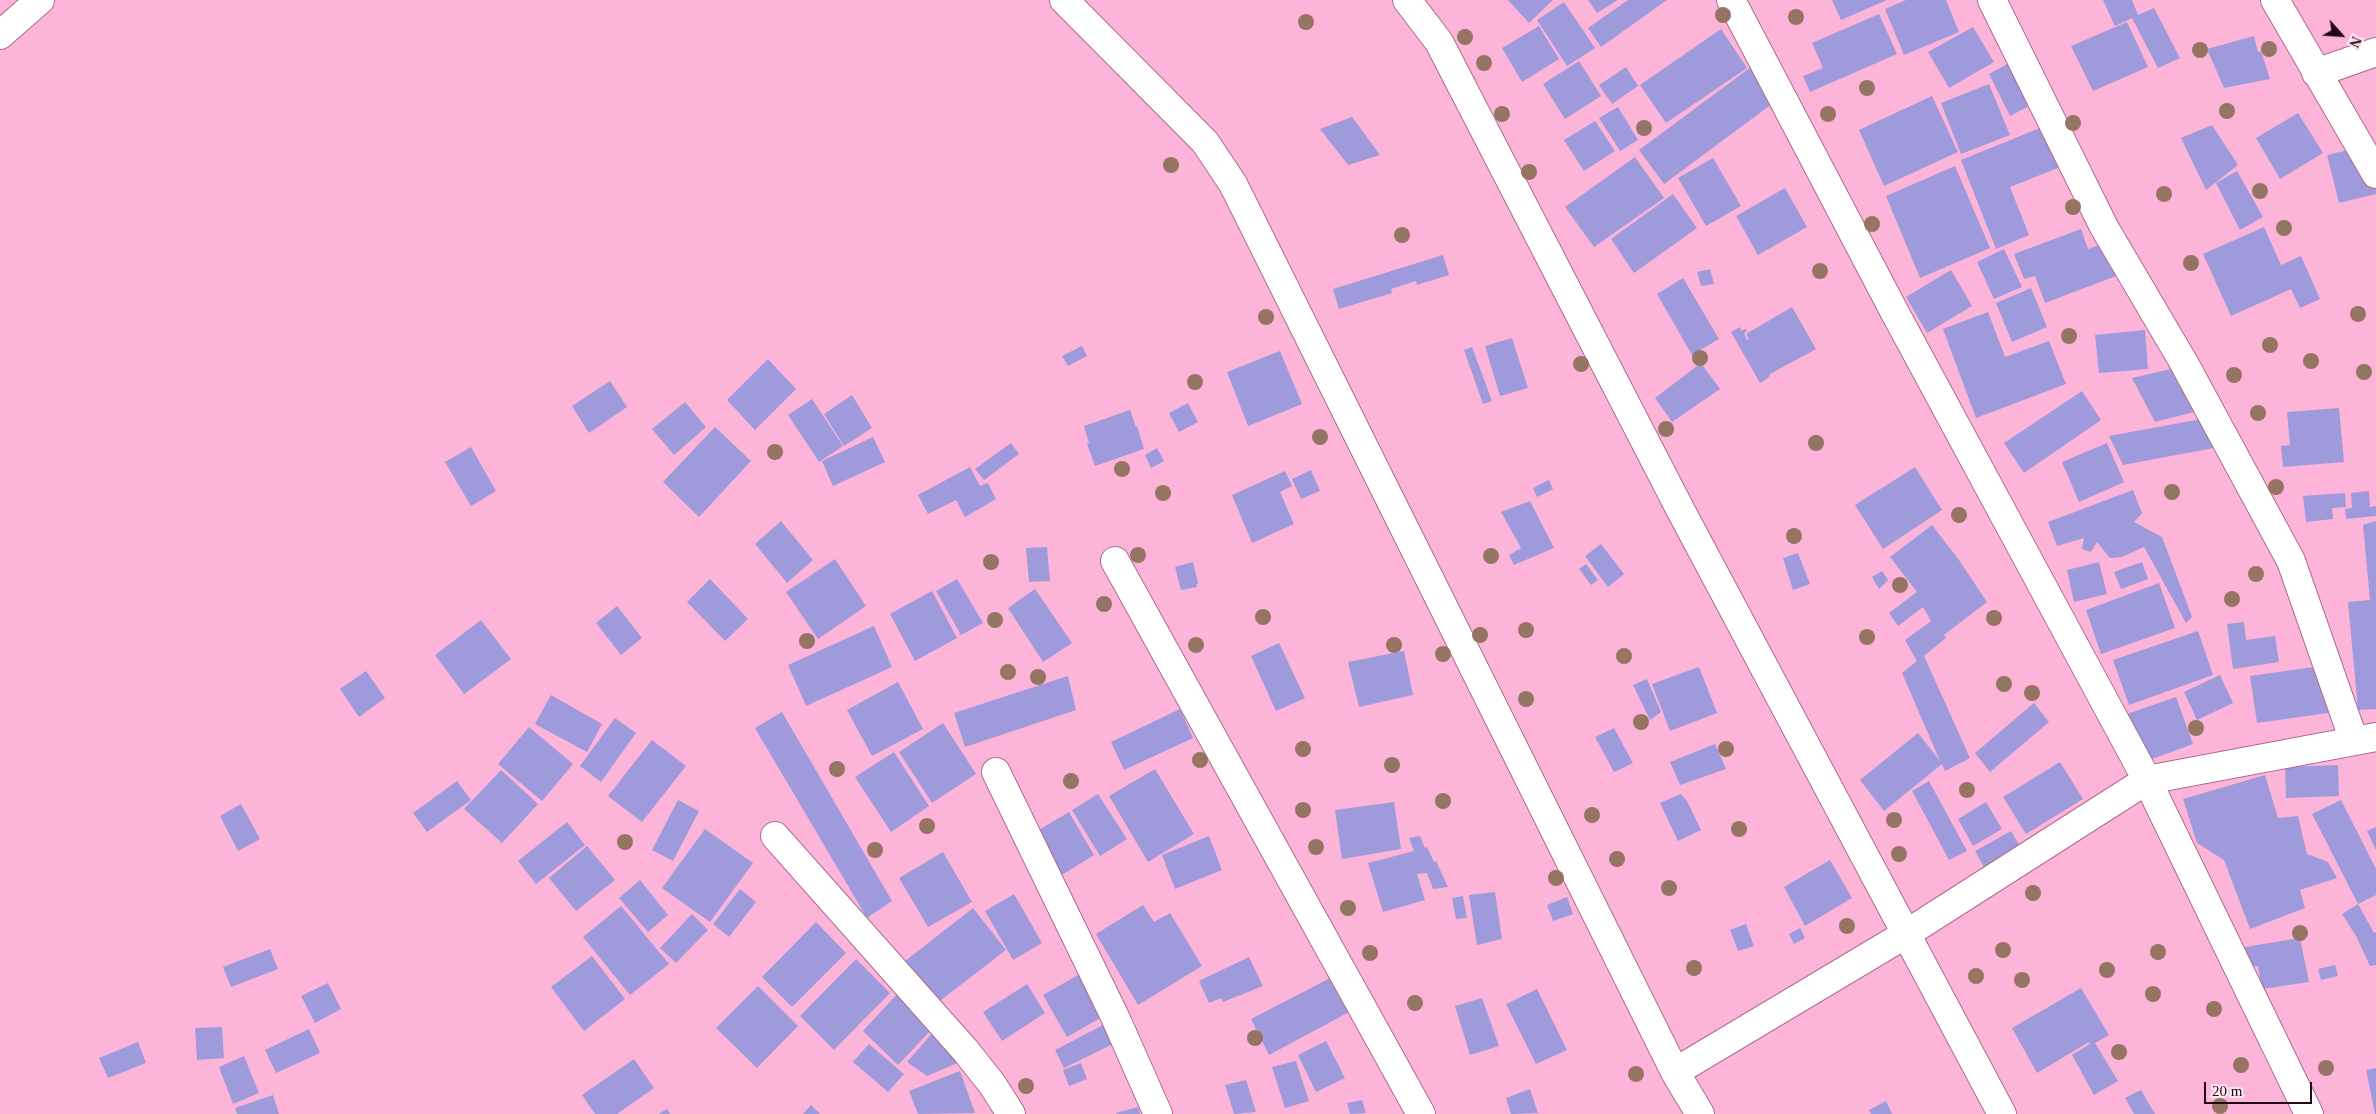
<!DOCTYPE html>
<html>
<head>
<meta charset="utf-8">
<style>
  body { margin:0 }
  #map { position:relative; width:2376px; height:1114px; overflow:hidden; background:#fcb5d9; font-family:Georgia,serif }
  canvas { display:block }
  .north { position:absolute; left:2316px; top:10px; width:50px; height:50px; -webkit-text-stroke:4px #fee7f2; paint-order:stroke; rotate:116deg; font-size:14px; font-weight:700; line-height:20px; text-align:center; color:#220917 }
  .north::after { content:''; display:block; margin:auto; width:18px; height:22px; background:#220917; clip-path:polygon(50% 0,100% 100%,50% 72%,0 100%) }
  .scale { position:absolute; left:2204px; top:1082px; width:108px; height:22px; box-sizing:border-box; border:2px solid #220917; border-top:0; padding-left:6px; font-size:15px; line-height:18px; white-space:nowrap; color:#220917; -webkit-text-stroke:4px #fee7f2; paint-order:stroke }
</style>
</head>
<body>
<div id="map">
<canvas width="2376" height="1114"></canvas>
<div class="north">N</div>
<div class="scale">20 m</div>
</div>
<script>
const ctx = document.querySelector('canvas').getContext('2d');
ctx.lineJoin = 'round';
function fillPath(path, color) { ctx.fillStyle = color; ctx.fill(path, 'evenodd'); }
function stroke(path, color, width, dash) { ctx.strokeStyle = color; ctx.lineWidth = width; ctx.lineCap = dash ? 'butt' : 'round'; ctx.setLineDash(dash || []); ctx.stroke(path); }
fillPath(new Path2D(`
  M1508 0H1553L1529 23Z
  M1588 0H1618L1597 13Z
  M1628 0H1667L1601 47 1588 28Z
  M1832 0H1887L1841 20Z
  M1906 0H1946L1959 32 1904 55 1885 9Z
  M2103 0H2132L2138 15 2154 8 2180 58 2158 68 2132 18 2115 26Z
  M1564 2 1595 48 1567 66 1537 20Z
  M1879 14 1897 54 1810 92 1803 76 1823 68 1812 43Z
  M2127 22 2148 67 2093 91 2071 46Z
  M1539 26 1559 59 1522 82 1502 48Z
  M1973 27 1994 62 1949 88 1928 52Z
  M1721 29 1747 68 1666 123 1640 85Z
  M2254 36 2258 52 2261 51 2270 79 2224 88 2207 49Z
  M2027 53 2049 96 2010 116 1989 74Z
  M1579 61 1601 96 1565 119 1543 84Z
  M1626 67 1638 86 1612 104 1599 85Z
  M1751 67 1776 101 1664 184 1639 150Z
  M1989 84 2010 135 1961 154 1941 103Z
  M1932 96 1958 152 1884 186 1859 130Z
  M1618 107 1638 140 1620 151 1599 118Z
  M2298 113 2323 153 2280 179 2256 138Z
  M1352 117 1380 155 1348 165 1320 129Z
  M1595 121 1615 151 1584 171 1564 140Z
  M2057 121 2073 162 2010 187 2029 235 1996 249 1961 160Z
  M2212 125 2238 165 2206 190 2181 138Z
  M2369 145 2376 172V194L2339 203 2327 155Z
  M1635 157 1664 198 1594 247 1565 207Z
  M1713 158 1741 206 1706 226 1678 178Z
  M1955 166 1990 248 1920 278 1886 196Z
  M2237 171 2263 217 2240 230 2216 183Z
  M1785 188 1807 227 1758 255 1736 216Z
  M1673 194 1697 228 1634 273 1611 239Z
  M2264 227 2281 265 2301 256 2320 299 2300 308 2291 289 2231 316 2203 254Z
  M2081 229 2088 249 2104 243 2116 276 2045 303 2035 276 2024 279 2014 254Z
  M2004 249 2022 287 1994 299 1977 262Z
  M1443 255 1449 275 1417 285 1416 281 1391 289 1392 293 1339 309 1333 289Z
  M1710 269 1714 284 1701 286 1697 272Z
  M1951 270 1972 306 1927 333 1906 297Z
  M1683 278 1719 339 1692 355 1657 294Z
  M2031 288 2047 327 2012 342 1996 303Z
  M1792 307 1816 349 1770 374 1769 377 1760 383 1731 332 1740 327 1741 331 1745 329 1747 331 1744 333 1747 340 1749 339 1746 334Z
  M1988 312 2005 357 2049 341 2066 384 1976 418 1943 329Z
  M2145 330 2148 369 2099 373 2095 335Z
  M1512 338 1528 388 1500 396 1485 346Z
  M1082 346 1087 356 1068 366 1062 356Z
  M1472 347 1492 401 1483 404 1464 350Z
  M1280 351 1302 404 1248 426 1227 372Z
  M768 359 796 389 755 430 727 400Z
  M1701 363 1720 389 1672 422 1655 398Z
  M2192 364 2217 406 2155 422 2132 378Z
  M610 381 627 407 589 433 572 406Z
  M2082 391 2101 420 2024 473 2004 443Z
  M852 395 872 428 844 446 824 414Z
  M812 399 843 446 819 462 788 415Z
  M685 402 706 427 674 455 652 429Z
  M1188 403 1198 422 1179 432 1169 413Z
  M2339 408 2344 462 2283 467 2281 446 2290 445 2287 412Z
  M1130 410 1136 427 1137 426 1144 449 1095 466 1087 444 1089 443 1084 426Z
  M2212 417 2219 447 2123 465 2109 436Z
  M715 427 751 461 699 517 663 482Z
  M873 437 885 462 833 486 822 461Z
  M1011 443 1019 454 984 480 975 469Z
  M2107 443 2124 482 2079 502 2062 462Z
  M471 447 496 491 471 506 445 462Z
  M1157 448 1164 461 1151 468 1145 455Z
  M970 467 980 486 988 483 996 499 965 517 956 500 928 514 918 495Z
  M1915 467 1942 510 1883 549 1855 505Z
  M1311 470 1320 491 1301 499 1292 479Z
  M1285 471 1292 486 1280 492 1294 524 1252 543 1232 495Z
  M1549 480 1553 489 1537 497 1533 488Z
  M2133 490 2142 513 2134 522 2162 537 2192 617 2186 623 2144 547 2122 557 2110 558 2097 542 2091 552 2082 549 2084 538 2057 546 2048 522Z
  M2369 491 2370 507 2376 506V516L2346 519 2345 509 2352 508 2351 493Z
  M2345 493 2346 507 2332 508 2333 519 2306 522 2303 496Z
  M1530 501 1554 548 1514 565 1509 555 1521 548 1501 512Z
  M781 521 813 560 787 583 755 544Z
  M2376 521V709L2358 710 2348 602 2370 600 2363 525Z
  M1932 525 1959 560 1987 602 1944 635 1946 638 1924 656 1970 758 1945 771 1942 764 1884 811 1860 780 1918 733 1940 761 1902 673 1917 661 1905 640 1931 621 1923 607 1898 626 1889 613 1917 592 1890 557Z
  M1601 544 1624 574 1608 587 1585 556Z
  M1047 547 1050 581 1029 582 1026 548Z
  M1798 553 1810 584 1793 590 1783 558Z
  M835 559 866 606 818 639 786 592Z
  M1193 562 1198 583 1196 584 1197 587 1181 590 1175 567Z
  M2099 562 2107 594 2074 602 2067 570Z
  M2142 562 2148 579 2121 589 2114 572Z
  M1586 564 1598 580 1591 585 1579 569Z
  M1882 571 1888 580 1879 589 1872 577Z
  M710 579 748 619 725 641 687 602Z
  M957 579 983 623 961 635 936 591Z
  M2159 583 2175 628 2101 654 2086 610Z
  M1035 589 1072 643 1043 662 1008 608Z
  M932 591 957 638 915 661 890 614Z
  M617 606 642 638 621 655 596 623Z
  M481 620 511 659 464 694 435 655Z
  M2244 622 2246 640 2275 636 2279 662 2233 669 2227 624Z
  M874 626 892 667 806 706 788 665Z
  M2198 631 2213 675 2129 705 2113 660Z
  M1279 643 1305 698 1276 711 1251 656Z
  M1404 651 1413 695 1359 707 1348 662Z
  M2328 665 2335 712 2257 723 2250 676Z
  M1699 667 1717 713 1670 731 1652 684Z
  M366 671 385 698 359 717 340 689Z
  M2220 675 2233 703 2197 720 2184 692Z
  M1068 676 1076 710 965 747 954 713Z
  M1647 679 1661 712 1650 720 1633 685Z
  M898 682 923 729 872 756 847 710Z
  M551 695 602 724 587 752 535 724Z
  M2176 697 2193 744 2144 762 2127 714Z
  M2034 703 2049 722 1990 772 1975 753Z
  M1180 709 1193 738 1124 770 1111 742Z
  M782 712 892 901 867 918 755 728Z
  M615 718 636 733 601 782 580 766Z
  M943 723 976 774 932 803 899 752Z
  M529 727 573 764 542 801 498 764Z
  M1614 728 1633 763 1614 772 1595 737Z
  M652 740 686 766 642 822 608 796Z
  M1715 744 1726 769 1680 785 1670 762Z
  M894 752 929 806 891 832 855 777Z
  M2060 762 2083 799 2026 834 2003 797Z
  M2338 765 2339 796 2286 798 2285 767Z
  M1155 769 1194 834 1148 862 1109 796Z
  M501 770 538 804 502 843 464 809Z
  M2265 775 2278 818 2298 816 2307 854 2328 862 2337 878 2300 890 2305 908 2250 929 2224 860 2197 843 2183 799Z
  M457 781 471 800 427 832 413 813Z
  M1929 781 1967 851 1949 860 1912 791Z
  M1098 794 1127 839 1100 856 1072 810Z
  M1681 794 1687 801 1701 830 1678 841 1660 803Z
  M678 800 699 811 673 861 652 850Z
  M2341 800 2376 869V895L2358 904 2312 814Z
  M1394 802 1401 849 1342 859 1335 810Z
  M1986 802 2002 829 1973 846 1958 819Z
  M241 804 260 839 238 851 220 816Z
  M1069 812 1094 855 1057 878 1032 834Z
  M567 822 585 845 536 884 518 861Z
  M2376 827V850L2367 831Z
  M705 829 753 863 710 922 662 888Z
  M2011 831 2022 850 1986 871 1975 851Z
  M1209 836 1222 870 1175 889 1162 855Z
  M1420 836 1425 848 1427 847 1434 862 1436 861 1448 887 1433 889 1427 873 1417 874 1425 900 1383 912 1368 863 1414 851 1409 838Z
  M587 846 615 880 576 911 549 878Z
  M943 852 972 902 928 927 899 878Z
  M1830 860 1852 898 1805 926 1784 887Z
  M640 880 668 915 648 932 619 898Z
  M740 889 756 902 729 937 713 924Z
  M1495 892 1502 939 1477 945 1469 895Z
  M1014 894 1042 943 1013 960 985 911Z
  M1463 896 1467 918 1456 919 1452 898Z
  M1567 897 1573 914 1553 921 1547 905Z
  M2358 904 2374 933 2376 932V965L2370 966 2356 936 2342 914Z
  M1143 905 1154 922 1170 913 1202 966 1138 1005 1096 934Z
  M621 906 669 964 630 995 583 937Z
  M973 908 1006 950 932 1007 900 965Z
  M692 914 708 930 676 963 660 948Z
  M816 922 846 953 792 1007 762 977Z
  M1746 924 1754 946 1738 951 1730 930Z
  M1800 928 1805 938 1794 944 1789 934Z
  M2300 938 2309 982 2262 989 2258 966 2247 967 2245 947Z
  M270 949 278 969 231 987 223 967Z
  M592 956 625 999 584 1031 551 987Z
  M1249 957 1263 986 1223 1002 1221 998 1209 1003 1199 981Z
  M856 959 890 993 834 1050 800 1016Z
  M2335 965 2338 976 2321 980 2318 969Z
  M1085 971 1109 1013 1067 1037 1043 995Z
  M1334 976 1351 1011 1269 1055 1251 1019Z
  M328 983 341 1009 315 1023 301 996Z
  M1027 984 1045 1013 1002 1041 983 1012Z
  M758 986 798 1026 757 1068 716 1028Z
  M2081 988 2109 1035 2095 1043 2118 1081 2094 1095 2072 1055 2090 1044 2089 1042 2037 1073 2012 1028Z
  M1537 989 1567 1050 1536 1064 1506 1004Z
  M898 993 934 1027 898 1065 863 1031Z
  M1482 998 1499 1046 1470 1055 1455 1006Z
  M1109 1022 1119 1041 1064 1068 1055 1050Z
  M222 1027 224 1058 197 1060 195 1028Z
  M309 1029 320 1053 276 1073 265 1050Z
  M935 1030 967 1059 927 1076 907 1062Z
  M1326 1041 1345 1078 1316 1092 1298 1055Z
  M138 1042 146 1063 108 1078 99 1058Z
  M869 1044 904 1074 888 1092 853 1062Z
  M244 1056 259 1093 233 1104 219 1067Z
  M634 1059 654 1088 617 1114H595L582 1095Z
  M1296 1061 1309 1101 1285 1108 1272 1067Z
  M1081 1063 1087 1079 1069 1086 1063 1070Z
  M2376 1068V1114H2375L2366 1070Z
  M960 1071 975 1113 918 1114 909 1091Z
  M1246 1080 1256 1112 1234 1114 1225 1085Z
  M1530 1089 1538 1113 1511 1114 1506 1098Z
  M2141 1090 2155 1114H2134L2125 1098Z
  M273 1095 279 1114H237L235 1108Z
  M1362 1100 1366 1113 1350 1114 1347 1103Z
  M1886 1101 1892 1114H1871L1869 1110Z
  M811 1105 820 1114H803Z
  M1138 1107 1140 1114H1116V1113Z
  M667 1109 670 1114H658Z`), '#9f9adb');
const minor = new Path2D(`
  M1064 0 1205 142 1233 184 1675 1072 1700 1114
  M1407 0 1439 42 1680 509 2002 1114
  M1731 0 1894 311 2147 780 2309 1114
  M1992 0 2104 227 2184 363 2291 561 2354 741
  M2275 0 2376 174
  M0 35 40 0
  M2316 73 2376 52
  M1115 561 1421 1114
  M996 772 1116 1019 1158 1114
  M775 836 965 1050 992 1084 1011 1114
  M1675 1072 1906 934 2147 780 2376 737`);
stroke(minor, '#ae6c8e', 30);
stroke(minor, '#fff', 28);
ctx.fillStyle = '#957463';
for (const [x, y] of [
  [1723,15],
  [1796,17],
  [1306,22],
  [1465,37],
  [2269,49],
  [2200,50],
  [1484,63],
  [1867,88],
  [2227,111],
  [1502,114],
  [1828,114],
  [2073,123],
  [1644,128],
  [1171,165],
  [1529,172],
  [2260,191],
  [2164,194],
  [2073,207],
  [1872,224],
  [2284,228],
  [1402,235],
  [2191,263],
  [1820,271],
  [2358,314],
  [1266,317],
  [2069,336],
  [2270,345],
  [1700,358],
  [2311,361],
  [1581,364],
  [2364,372],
  [2234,375],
  [1195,382],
  [2258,413],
  [1666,429],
  [1320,437],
  [1816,443],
  [775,452],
  [1122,469],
  [2276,487],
  [2172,492],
  [1163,493],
  [1959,515],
  [1794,536],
  [1138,555],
  [1491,556],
  [991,562],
  [2256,574],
  [1900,585],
  [2232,599],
  [1104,604],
  [1263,617],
  [1994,618],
  [995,620],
  [1526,630],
  [1480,635],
  [1867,637],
  [807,641],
  [1196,645],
  [1394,645],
  [1443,654],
  [1624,656],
  [1008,672],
  [1038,677],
  [2004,684],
  [2032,693],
  [1526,699],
  [1641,722],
  [2196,728],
  [1303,749],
  [1726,749],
  [1200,760],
  [1392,765],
  [837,769],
  [1071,781],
  [1967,790],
  [1443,801],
  [1303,810],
  [1592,815],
  [1894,820],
  [927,826],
  [1739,829],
  [625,842],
  [1316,847],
  [875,850],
  [1899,854],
  [1617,859],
  [1556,878],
  [1669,888],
  [2033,893],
  [1348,908],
  [1847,926],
  [2300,933],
  [2003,950],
  [2158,952],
  [1370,953],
  [1694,968],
  [2107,970],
  [1976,976],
  [2022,980],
  [2153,994],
  [1415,1003],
  [2214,1009],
  [1255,1038],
  [2119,1052],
  [2241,1065],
  [2326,1068],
  [1636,1074],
  [1026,1086],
  [2220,1106]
]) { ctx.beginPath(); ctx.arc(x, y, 8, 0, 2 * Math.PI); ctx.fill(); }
</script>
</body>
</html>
